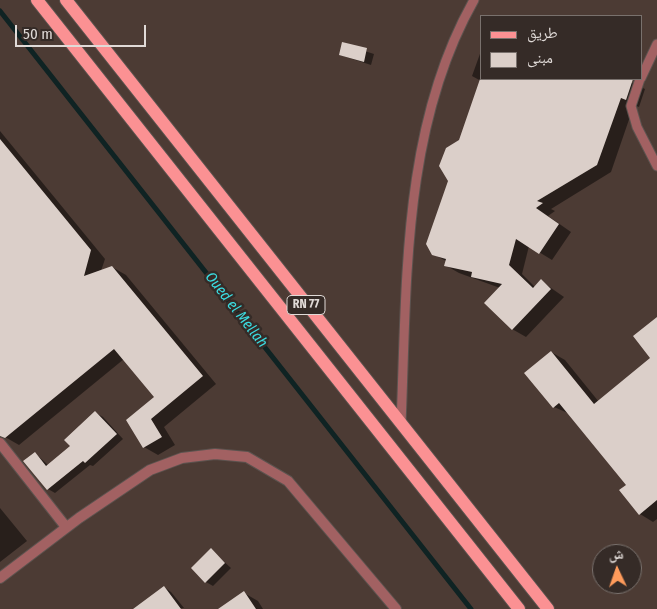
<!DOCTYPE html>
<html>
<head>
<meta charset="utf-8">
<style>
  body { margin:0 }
  #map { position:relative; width:657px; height:609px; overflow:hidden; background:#3f3531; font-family:"Fira Sans Condensed","Noto Naskh Arabic",sans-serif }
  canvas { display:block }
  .legend { position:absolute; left:480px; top:15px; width:162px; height:65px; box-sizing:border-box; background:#352b27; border:1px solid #79716d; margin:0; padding:6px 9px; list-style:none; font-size:15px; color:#e0dad7 }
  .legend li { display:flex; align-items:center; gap:10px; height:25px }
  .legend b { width:25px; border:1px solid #79716d }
  .north { position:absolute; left:592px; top:544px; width:50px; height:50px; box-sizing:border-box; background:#352b27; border:1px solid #79716d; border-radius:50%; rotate:357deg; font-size:14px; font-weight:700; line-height:20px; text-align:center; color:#e0dad7 }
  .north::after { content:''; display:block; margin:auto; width:18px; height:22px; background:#ff9b5b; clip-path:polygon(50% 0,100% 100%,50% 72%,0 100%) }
  .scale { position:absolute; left:15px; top:25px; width:131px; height:22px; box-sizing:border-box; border:2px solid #e0dad7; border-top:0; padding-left:6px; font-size:15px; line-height:18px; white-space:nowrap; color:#e0dad7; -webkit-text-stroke:4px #352b27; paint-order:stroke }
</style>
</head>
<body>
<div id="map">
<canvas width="657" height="609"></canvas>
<ul class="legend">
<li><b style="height:6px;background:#fb9193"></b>طريق</li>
<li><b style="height:14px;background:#dbcfc9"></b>مبنى</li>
</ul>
<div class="north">ش</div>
<div class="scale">50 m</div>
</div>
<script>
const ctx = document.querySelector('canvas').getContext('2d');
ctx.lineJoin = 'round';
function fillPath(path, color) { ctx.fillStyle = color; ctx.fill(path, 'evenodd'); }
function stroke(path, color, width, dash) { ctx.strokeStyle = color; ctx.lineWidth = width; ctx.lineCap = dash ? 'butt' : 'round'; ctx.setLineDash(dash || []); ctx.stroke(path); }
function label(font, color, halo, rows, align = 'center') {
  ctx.font = font + ' "Fira Sans Condensed",sans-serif'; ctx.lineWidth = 5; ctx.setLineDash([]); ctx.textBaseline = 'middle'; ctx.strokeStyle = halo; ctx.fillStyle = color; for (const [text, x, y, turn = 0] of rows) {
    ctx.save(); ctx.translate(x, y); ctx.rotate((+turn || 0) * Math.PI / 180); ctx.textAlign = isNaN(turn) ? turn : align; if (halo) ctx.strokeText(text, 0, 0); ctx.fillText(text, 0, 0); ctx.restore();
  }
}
fillPath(new Path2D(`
  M0 0H657V609H0ZM481 16H641V79H481ZM602 554H632V584H602Z`), '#4c3b34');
fillPath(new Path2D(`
  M343 44 374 54 371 65 340 55Z
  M481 51V79H624L645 89 639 107 634 105 611 172 551 209 555 211 548 216 571 232 552 260 529 246 522 274 535 287 541 281 564 297 526 337 512 329 500 288 459 273 445 265 446 261 433 254 449 180 481 81 472 76Z
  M0 131 105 259 101 271 112 267 126 275 216 384 164 427 175 445 158 455 144 447 156 398 124 359 19 445 5 437 0 431Z
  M657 318V519L653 522 640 514 627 485 570 414 554 407 551 352 565 360 599 402 652 358Z
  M96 413 103 417 123 439 93 466 90 465 55 493 48 489 35 453 49 466 71 447Z
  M0 508 27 541 0 562Z
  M211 550 231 568 213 586 206 582Z
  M164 587 171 592 184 608 141 609Z
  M244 593 258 601 263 609H220Z`), '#0007');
stroke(new Path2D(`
  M0 11 471 609`), '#0f2323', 5);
fillPath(new Path2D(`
  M342 42 367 48 364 62 339 55Z
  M480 79H633L626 100 621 98 597 165 537 201 543 203 536 208 559 224 539 254 516 239 509 265 533 288 541 279 551 289 512 330 484 303 502 284 471 277 472 272 444 266 446 259 432 255 426 244 448 181 439 166 446 148 459 140Z
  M0 139 91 250 84 276 112 266 203 376 151 419 162 437 143 448 126 420 154 397 114 349 5 438 0 436Z
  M657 317V500L639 515 619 490 626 485 559 403 553 408 524 373 551 351 594 404 650 358 633 336Z
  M95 411 117 434 85 463 83 461 47 490 23 461 35 452 46 466 70 446 64 440Z
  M211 548 225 563 205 583 191 568Z
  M164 586 181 609H133Z
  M244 591 256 609H218Z`), '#dbcfc9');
const service = new Path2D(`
  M641 78 657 44
  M640 79 631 106 637 127 657 166
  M401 424C407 282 402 127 474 0`);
const minor = new Path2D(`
  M0 443 66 527
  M0 578 79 518 150 470 182 458 215 454 247 457 288 481 396 609`);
const primary = new Path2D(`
  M37 0 519 609
  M66 0 548 609`);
stroke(service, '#5c534f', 11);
stroke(minor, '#5c534f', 12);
stroke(primary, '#5c534f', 14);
stroke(service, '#a26162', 9);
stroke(minor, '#a26162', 10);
stroke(primary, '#fb9193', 12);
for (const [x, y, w] of [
  [306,305,38]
]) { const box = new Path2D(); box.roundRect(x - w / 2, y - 9.5, w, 19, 4); ctx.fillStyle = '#352b27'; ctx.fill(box); stroke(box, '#e0dad7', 1); }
label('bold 12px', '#e0dad7', null, [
  ["RN 77",306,305]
]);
label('italic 15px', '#3bdce1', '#352b27', [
  ["Oued el Mellah",236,310,52]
]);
</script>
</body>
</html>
